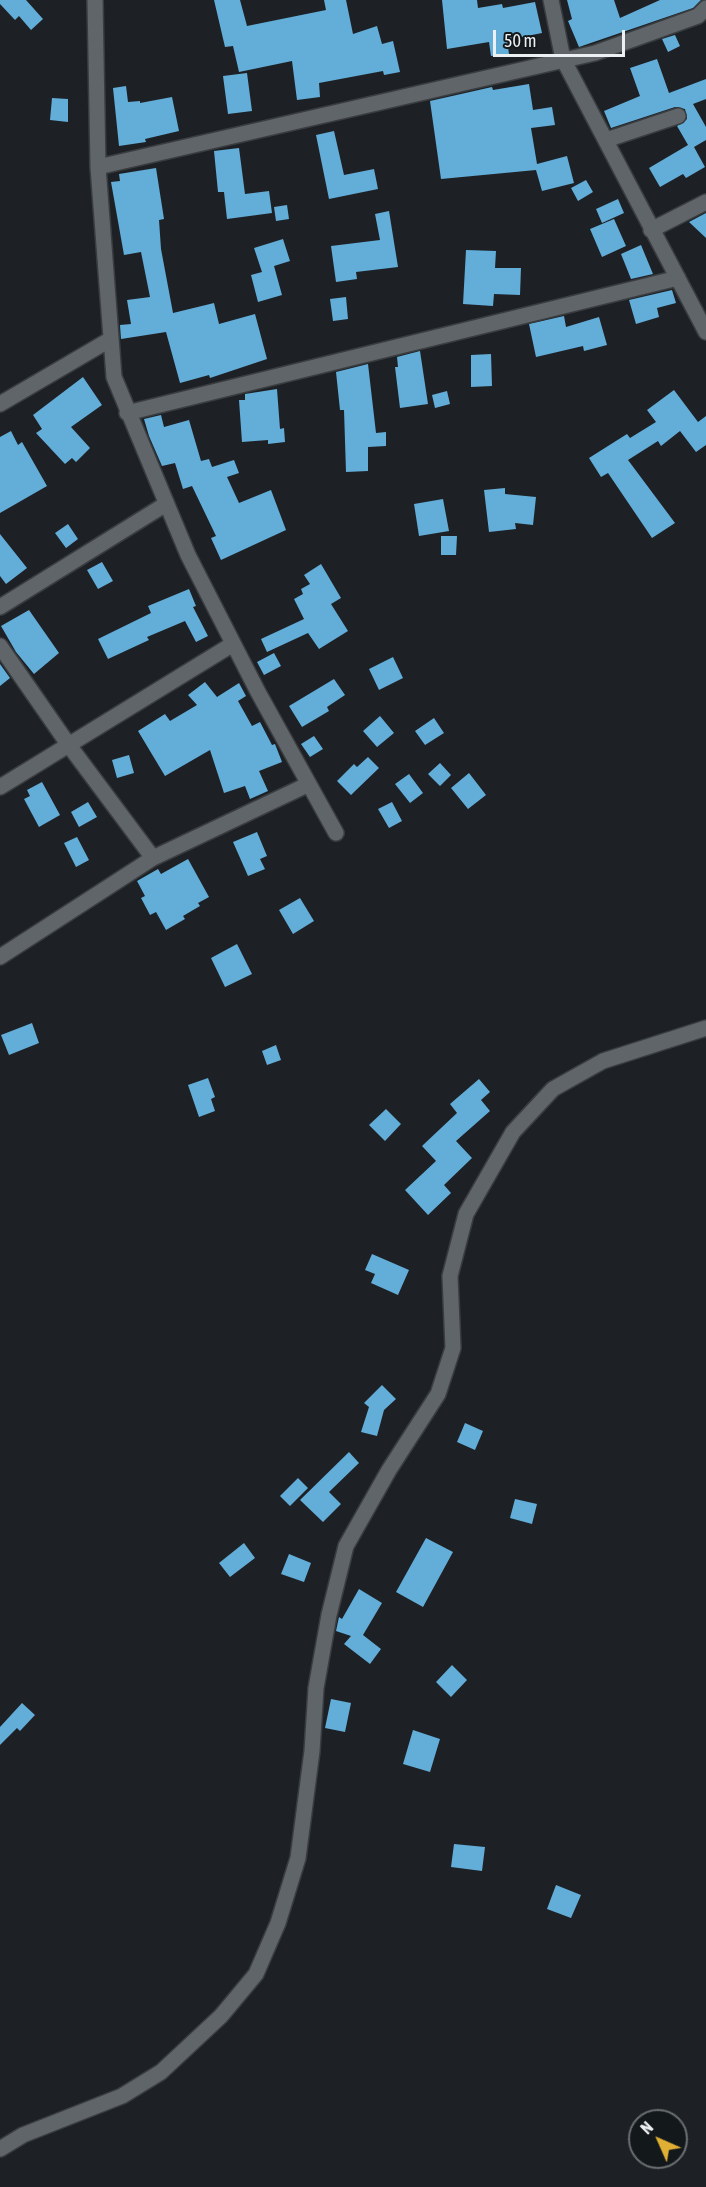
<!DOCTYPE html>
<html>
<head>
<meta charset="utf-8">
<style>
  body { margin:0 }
  #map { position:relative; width:706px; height:2187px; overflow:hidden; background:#1d2125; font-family:"Asap Condensed",sans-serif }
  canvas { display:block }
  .north { position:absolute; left:628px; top:2109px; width:60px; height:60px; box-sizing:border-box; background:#13181b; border:2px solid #6a6e71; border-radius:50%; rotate:315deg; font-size:16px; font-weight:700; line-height:24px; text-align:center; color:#edf0f2 }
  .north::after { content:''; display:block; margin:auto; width:21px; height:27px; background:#e0b034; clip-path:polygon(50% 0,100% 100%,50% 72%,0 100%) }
  .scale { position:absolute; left:493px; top:30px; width:132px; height:27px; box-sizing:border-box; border:3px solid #edf0f2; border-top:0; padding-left:8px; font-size:18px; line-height:21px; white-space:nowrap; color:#edf0f2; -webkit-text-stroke:4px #13181b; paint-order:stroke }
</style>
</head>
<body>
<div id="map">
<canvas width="706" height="2187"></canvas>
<div class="north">N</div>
<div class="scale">50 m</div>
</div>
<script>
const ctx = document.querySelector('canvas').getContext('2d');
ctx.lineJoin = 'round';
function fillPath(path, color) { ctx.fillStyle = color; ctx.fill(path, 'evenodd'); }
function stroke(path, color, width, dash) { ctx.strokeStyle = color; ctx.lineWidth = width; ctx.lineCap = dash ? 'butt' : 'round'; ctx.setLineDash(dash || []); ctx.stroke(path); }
fillPath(new Path2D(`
  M0 0H26L43 19 31 30 19 16 15 20 0 4Z
  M214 0H240L247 26 326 10 324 0H346L353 34 377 26 382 44 393 41 400 72 384 75 383 71 319 83 320 97 297 100 292 61 239 72 233 46 225 47Z
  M442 0H477L478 8 502 4 503 8 535 2 542 33 507 40 509 54 491 56 489 42 447 49Z
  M567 0H614L620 18 660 0H701L693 8 579 47 568 21 572 19Z
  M675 35 680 46 668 52 662 39Z
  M657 59 669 93 706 79V99L693 104 706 127V140L694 147 705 167 686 178 683 174 660 187 649 168 688 145 677 126 687 119 685 109 675 107 611 128 604 111 640 96 630 68Z
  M247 73 252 111 228 114 223 76Z
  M529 84 533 110 552 107 555 125 531 128 537 164 567 156 574 183 542 191 536 170 441 179 430 101 492 87 493 90Z
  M126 86 128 102 140 101V103L172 97 179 131 145 139 146 142 119 146 113 88Z
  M52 98 68 99V122L50 120Z
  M334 131 344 175 374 169 378 189 329 199 316 135Z
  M239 148 245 194 269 191 272 213 227 219 224 192H218L214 151Z
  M156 168 164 219 159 220 161 249 173 313 214 303 219 324 255 314 267 359 210 378 209 375 180 383 166 332 121 339 120 325 131 324 127 300 150 297 141 252 124 255 111 182 120 181 119 174Z
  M586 180 593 192 578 201 571 188Z
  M618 199 624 213 602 223 596 209Z
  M287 205 289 219 276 221 274 207Z
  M389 211 398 267 356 272 357 279 336 282 331 246 380 240 375 214Z
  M706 213V238L689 222Z
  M614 219 626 246 602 257 590 229Z
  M283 239 290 261 274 266 282 295 258 302 251 275 262 272 254 248Z
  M641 245 653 274 631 279 621 254Z
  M466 250 496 251 495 268H521L520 295 494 294 493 306 463 304Z
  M672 290 676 303 657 308 659 317 636 324 629 300Z
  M346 297 348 319 333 321 330 299Z
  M564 316 566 327 599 317 607 345 584 351 583 346 536 357 529 324Z
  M420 351 428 404 400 408 395 367H398L397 357Z
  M491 354 492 386 471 387V355Z
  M368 364 376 433 386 432V446L368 447V471L346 472 344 410H340L336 372Z
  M83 377 102 405 71 427 90 448 76 462 72 458 65 464 36 433 42 429 33 415Z
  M277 389 280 429 284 428 285 442 268 444V440L242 442 239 400H245V394Z
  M674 390 698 422 706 416V445L696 452 680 431 661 446 658 441 628 460 675 523 652 538 608 473 601 477 589 458 627 434 630 438 656 422 647 410Z
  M447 391 450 404 435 408 432 395Z
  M161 415 164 427 189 420 201 461 209 459 212 467 234 460 239 473 227 477 239 503 271 490 286 530 221 560 211 538 216 536 192 486 183 489 175 463 162 466 149 436 144 419Z
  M11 431 18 445 22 442 47 486 0 513V437Z
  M505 488V494L536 497 533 525 515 523 516 529 489 532 484 490Z
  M443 499 449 531 419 536 414 504Z
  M68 524 78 539 66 548 55 533Z
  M0 534 27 568 6 584 0 576Z
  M441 536H457L456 555H441Z
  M102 562 113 581 98 589 87 570Z
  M321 564 341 598 331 604 348 631 319 649 308 633 267 652 261 639 304 619 294 599 303 594 301 589 310 584 304 575Z
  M189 589 196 606 193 607 208 636 196 642 185 621 147 637 149 640 108 659 98 639 151 613 148 606Z
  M29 610 59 653 34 674 16 652 1 626Z
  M274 653 281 666 264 675 257 662Z
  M393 657 403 678 379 690 369 669Z
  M0 664 10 678 0 686Z
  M334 679 345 695 327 707 329 711 302 727 289 706Z
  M205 682 217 697 239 683 246 696 238 701 252 726 260 722 272 745 275 744 282 762 259 771 268 791 250 799 245 786 224 793 210 750 165 776 138 731 165 714 170 721 197 705 188 695Z
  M380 716 394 733 377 747 363 731Z
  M434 718 444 733 425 745 415 731Z
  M314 736 323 749 310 757 301 744Z
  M129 755 134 773 117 778 112 760Z
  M368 757 379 768 351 795 337 781 354 764 357 767Z
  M440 763 451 775 440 786 428 774Z
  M469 773 486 795 468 809 451 788Z
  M409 774 423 793 410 803 395 784Z
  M42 782 60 815 39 827 24 799 30 796 27 790Z
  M88 802 97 817 79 827 71 812Z
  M392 802 402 821 389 828 378 809Z
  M257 832 267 856 260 859 265 869 248 876 233 842Z
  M77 837 89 860 76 867 64 843Z
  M188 859 209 897 198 903 200 906 183 916 185 919 166 930 156 912 150 915 141 898 145 896 137 881 158 869 161 874Z
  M300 898 314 921 293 934 279 910Z
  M237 944 252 974 225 987 211 958Z
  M32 1023 39 1043 9 1055 1 1035Z
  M276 1045 281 1060 267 1065 262 1051Z
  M208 1078 215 1097 211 1099 215 1111 199 1117 188 1085Z
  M479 1079 490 1092 481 1100 490 1111 456 1141 472 1158 444 1185 451 1193 428 1215 405 1190 436 1161 422 1146 457 1113 450 1104Z
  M386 1109 401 1124 385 1141 369 1125Z
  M372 1254 409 1270 398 1295 371 1283 375 1274 365 1270Z
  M382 1385 396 1399 384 1410 377 1436 361 1432 369 1407 364 1403Z
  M465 1423 483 1431 475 1450 457 1442Z
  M349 1452 359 1463 329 1492 341 1504 323 1522 300 1500Z
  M298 1478 308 1488 290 1506 280 1496Z
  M515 1499 537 1504 532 1524 510 1518Z
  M426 1538 453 1552 423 1607 396 1592Z
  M244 1543 255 1558 230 1577 219 1563Z
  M289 1554 311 1563 304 1582 281 1574Z
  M359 1589 382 1603 363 1635 381 1649 370 1664 344 1644 351 1636 336 1631 339 1617 342 1619Z
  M452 1665 467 1680 451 1697 436 1682Z
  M331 1699 351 1703 345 1732 325 1728Z
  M22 1703 35 1715 20 1731 17 1728 0 1745V1727Z
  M413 1730 440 1739 430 1772 403 1764Z
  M454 1844 485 1847 482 1871 451 1867Z
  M556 1885 581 1895 571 1918 547 1909Z`), '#63add9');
const minor = new Path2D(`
  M95 0 98 167 114 377 188 555 258 692 336 833
  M551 0 563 59 706 332
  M606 140 678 116
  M98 167 595 53 698 16 706 8
  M651 230 706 202
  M0 404 111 339
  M127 413 678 278
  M0 607 166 504
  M0 646 68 744 153 858
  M0 787 233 644
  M0 957 153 858 309 784
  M0 2149 23 2135 122 2096 161 2072 221 2016 256 1974 278 1923 298 1858 312 1751 316 1688 329 1615 346 1546 389 1470 438 1394 453 1348 450 1276 466 1214 513 1132 553 1089 603 1061 706 1028`);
stroke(minor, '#3a3d40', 18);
stroke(minor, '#5f6568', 15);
</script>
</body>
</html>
